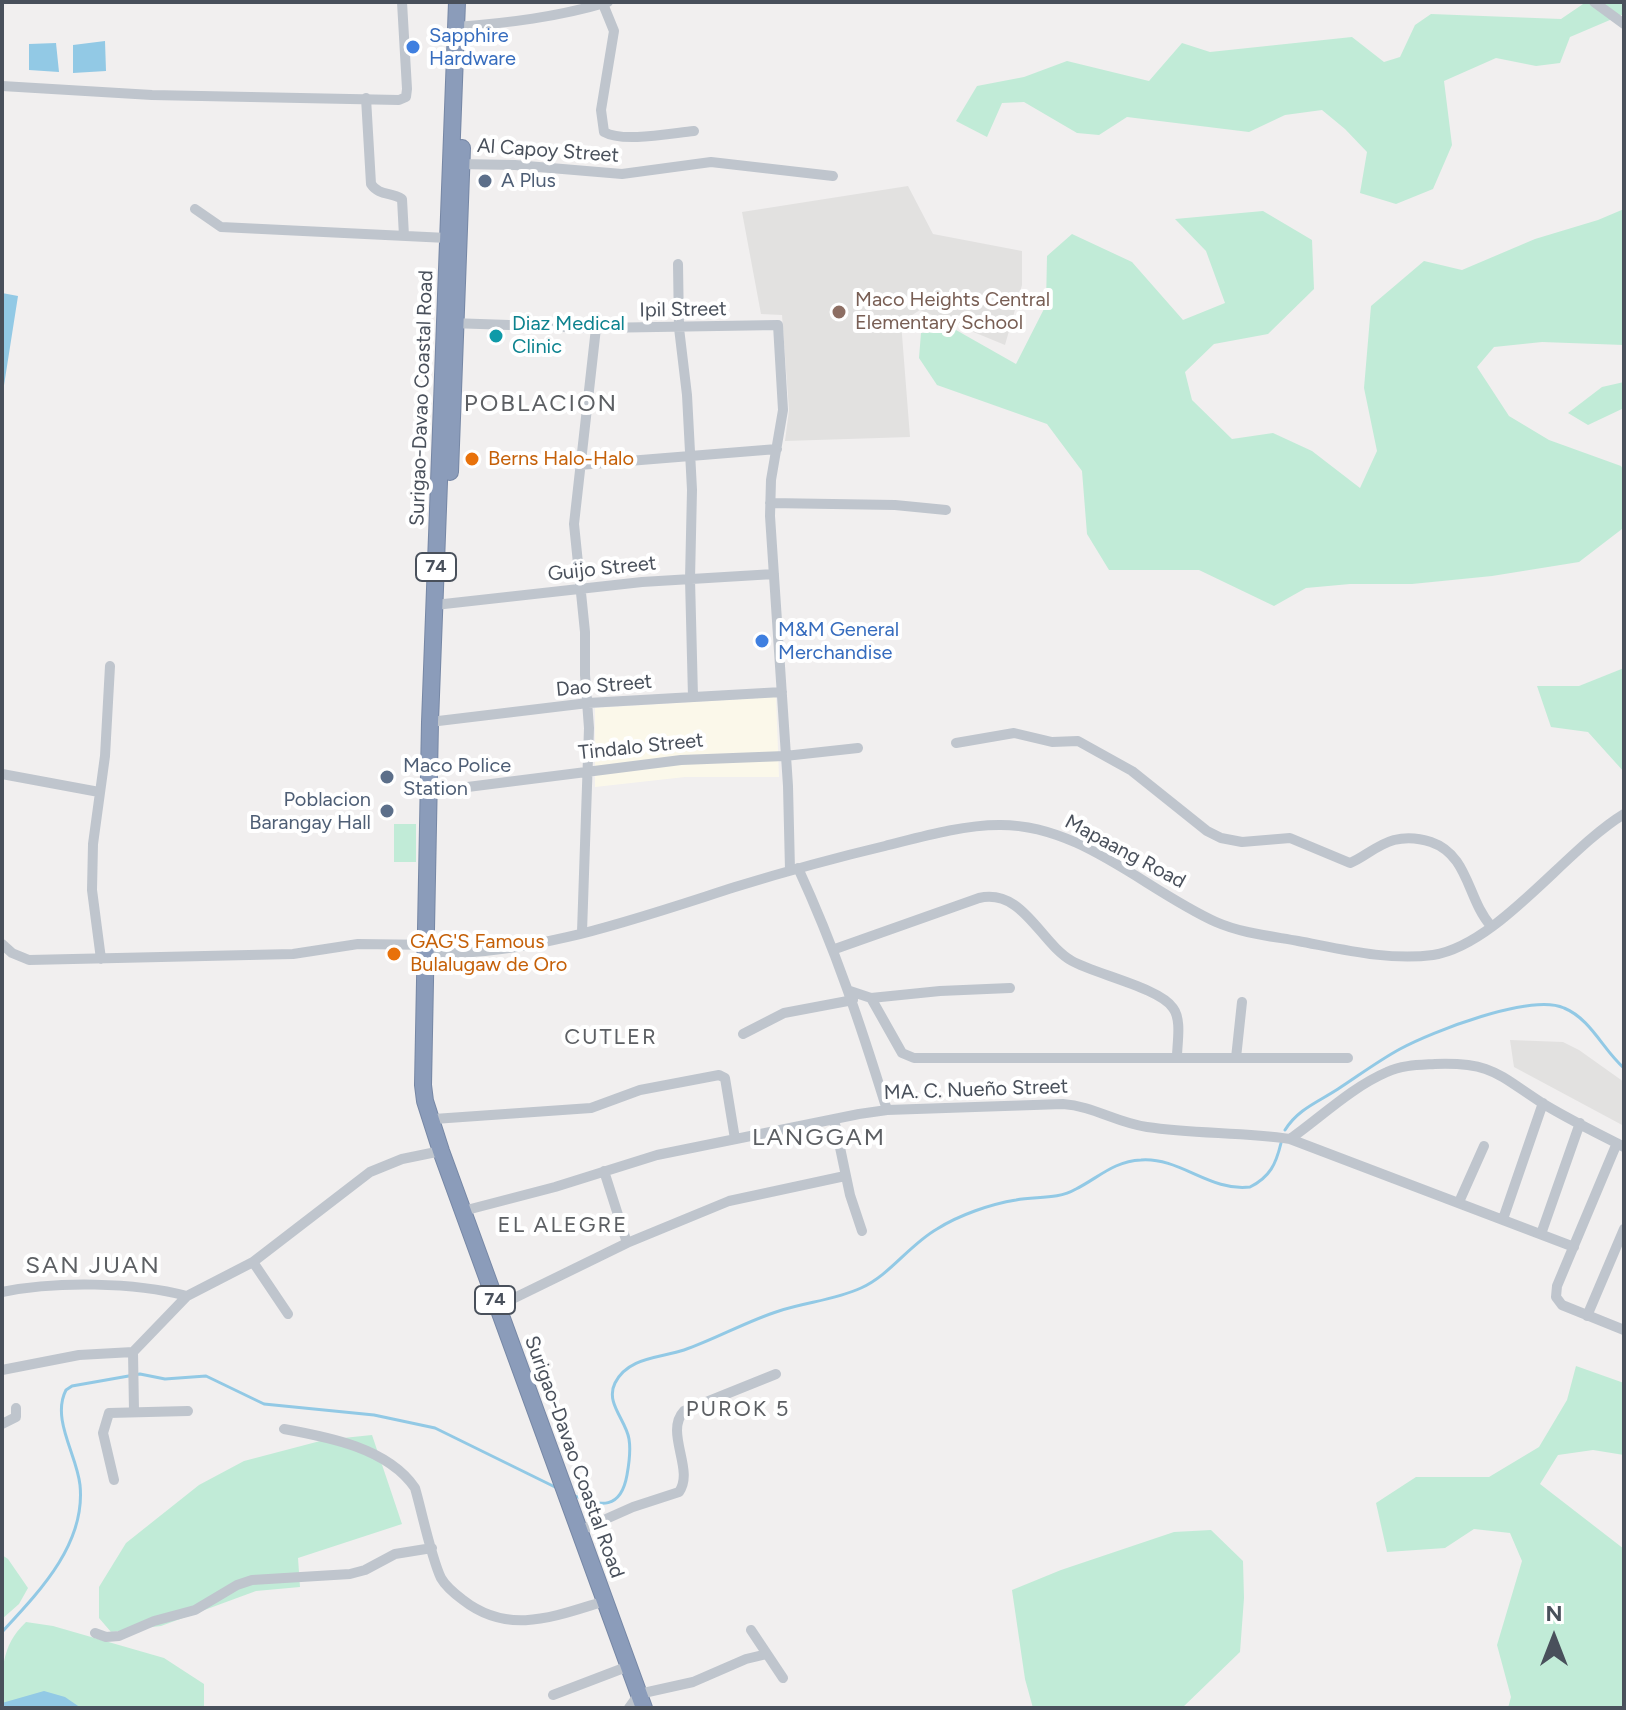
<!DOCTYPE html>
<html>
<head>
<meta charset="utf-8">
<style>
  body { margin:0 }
  #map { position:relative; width:1626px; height:1710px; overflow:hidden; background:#f1efef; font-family:Figtree,sans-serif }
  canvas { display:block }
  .frame { position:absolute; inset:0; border:4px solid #49505b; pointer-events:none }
  .north { position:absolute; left:1514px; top:1598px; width:80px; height:80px; -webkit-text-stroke:6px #fff; paint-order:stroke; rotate:0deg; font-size:22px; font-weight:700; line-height:32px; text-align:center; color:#49505b }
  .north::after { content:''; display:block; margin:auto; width:28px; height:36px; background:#49505b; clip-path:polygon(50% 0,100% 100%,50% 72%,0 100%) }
</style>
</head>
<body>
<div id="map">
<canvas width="1626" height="1710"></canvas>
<div class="frame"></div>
<div class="north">N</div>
</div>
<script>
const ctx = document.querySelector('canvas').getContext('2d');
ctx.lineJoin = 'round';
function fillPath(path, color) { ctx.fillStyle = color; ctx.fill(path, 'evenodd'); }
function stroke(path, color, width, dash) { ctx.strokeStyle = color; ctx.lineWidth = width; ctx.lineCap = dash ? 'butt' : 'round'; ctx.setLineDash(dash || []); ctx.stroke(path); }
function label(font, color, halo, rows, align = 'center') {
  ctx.font = font + ' Figtree,sans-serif'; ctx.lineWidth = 8; ctx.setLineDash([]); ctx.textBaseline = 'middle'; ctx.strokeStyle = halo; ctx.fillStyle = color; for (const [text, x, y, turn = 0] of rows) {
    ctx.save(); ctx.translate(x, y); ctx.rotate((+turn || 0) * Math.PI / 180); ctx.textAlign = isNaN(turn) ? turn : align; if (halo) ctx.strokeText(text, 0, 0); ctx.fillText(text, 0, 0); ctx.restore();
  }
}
fillPath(new Path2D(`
  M776 697 779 777H685L595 787V708Z`), '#fbf8ea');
fillPath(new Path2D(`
  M908 186 933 234 1022 251V285L1005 345 920 310 901 322 910 437 785 441 789 410 782 315 761 314 742 212Z
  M1510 1040 1563 1042 1579 1050 1624 1082V1126L1514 1067Z`), '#e2e1e0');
fillPath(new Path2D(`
  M1586 2H1624V14L1570 37 1560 63 1536 66 1496 58 1444 81 1452 145 1433 189 1396 204 1360 193 1367 152 1345 129 1322 110 1285 115 1249 132 1127 117 1099 135 1077 133 1024 102 1002 103 987 137 956 121 977 86 1024 77 1067 61 1149 81 1182 43 1210 52 1352 37 1384 62 1400 57 1415 25 1431 14 1561 19Z
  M1624 209V345L1542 342 1494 347 1477 367 1509 416 1549 440 1621 466 1624 471 1622 529 1579 562 1492 576 1412 584H1350L1306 588 1274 606 1199 570H1109L1087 534 1082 471 1047 424 937 385 919 358 921 333 956 330 1016 364 1046 305 1047 256 1072 234 1132 262 1183 320 1225 303 1206 251 1175 219 1263 211 1312 240 1314 289 1268 334 1214 344 1185 372 1192 400 1232 439 1273 433 1312 451 1360 488 1377 451 1364 388 1371 306 1424 261 1462 270 1535 239 1598 220Z
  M1624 382V408L1588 425 1568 413 1602 387Z
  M1624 668V772L1588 732 1551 727 1537 686H1579Z
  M394 824H416V862H394Z
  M1576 1366 1624 1383V1455L1593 1450 1558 1455 1540 1484 1624 1549V1708H1508L1511 1697 1497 1645 1522 1561 1510 1533 1474 1529 1445 1548 1387 1552 1376 1503 1416 1477H1489L1539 1447 1567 1400Z
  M372 1435 402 1524 298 1558 300 1587 256 1591 161 1626 111 1632 99 1618V1587L126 1543 199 1485 244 1461 324 1440Z
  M1211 1530 1243 1561 1244 1598 1240 1652 1182 1708H1033L1025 1679 1012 1590 1061 1570 1174 1532Z
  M2 1555 8 1559 28 1588 19 1604 2 1619Z
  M26 1622 53 1626 164 1658 204 1684V1708H2C2 1671 0 1647 26 1622Z`), '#c1ebd7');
fillPath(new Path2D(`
  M105 41 106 71 73 73V45Z
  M56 43 59 72 29 70V44Z
  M2 293 18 296 2 398Z
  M44 1691 65 1697 81 1708H2V1703Z`), '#92c9e5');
stroke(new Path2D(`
  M1285 1130C1298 1109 1318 1102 1338 1089 1358 1076 1378 1061 1400 1049 1431 1032 1531 993 1564 1008 1591 1019 1603 1050 1624 1068
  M573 1495C601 1508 621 1509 627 1475 629 1464 631 1451 629 1439 626 1420 605 1403 615 1383 628 1357 660 1358 684 1350 716 1339 747 1321 779 1311 806 1302 835 1300 861 1288 890 1275 909 1245 937 1229 959 1215 991 1204 1016 1200 1036 1196 1057 1200 1076 1189 1098 1178 1114 1161 1141 1160 1180 1157 1210 1192 1250 1187 1270 1177 1276 1164 1281 1143
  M2 1632C39 1592 86 1544 80 1485 77 1455 51 1419 66 1390L72 1386 140 1374 165 1379 206 1376 264 1404 374 1415 435 1428 555 1487`), '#92c9e5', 3);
const highway = new Path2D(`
  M457 2 430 722 423 1085 425 1101 441 1151 644 1708
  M450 472 462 148`);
stroke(highway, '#7687a5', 18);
stroke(new Path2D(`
  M1594 2 1624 24
  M603 4 614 31 601 110 604 132C623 143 672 133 694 131
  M456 27C508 23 558 17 608 2
  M2 86 152 95 399 100 406 97 407 89 402 2
  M366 98 371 184C379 196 392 192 402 199L404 236
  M457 164 515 165 622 174 711 162 833 176
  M195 209 221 227 447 238
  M678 264 679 328 687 395 692 490 690 579 693 697
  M451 323 596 328 778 325 783 410 771 480 770 516 788 786 790 870
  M579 465 777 449
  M770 503 895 505 946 510
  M435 605 642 582 774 574
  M430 722 588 703 782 692
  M956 743 1014 733 1052 742 1078 741 1132 771 1207 831 1221 838 1242 842 1290 838 1350 863C1365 857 1376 845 1394 840 1406 837 1419 838 1431 842 1469 855 1467 899 1491 926
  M2 774 99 792
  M428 792 681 760 785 756 858 748
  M798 868C835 948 861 1026 887 1110
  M582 932 589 728 585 675V632L574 524 596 328
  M2 944 12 953 29 960 293 954 358 944 436 945
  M835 949 979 898C1023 888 1040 943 1072 961 1095 974 1160 988 1173 1008 1182 1020 1177 1043 1177 1057
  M425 953C531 957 635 919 735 887 784 872 834 858 885 846 921 837 962 825 999 825 1081 824 1145 890 1216 922 1241 933 1270 936 1298 941 1341 949 1388 961 1433 955 1498 945 1566 849 1624 814
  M101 959 92 890 93 844 105 756 110 666
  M850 991 871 998 902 1053 914 1058H1348
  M871 998 940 991 1010 988
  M743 1034 784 1013 853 1000
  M1236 1058 1242 1002
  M434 1119 591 1108 640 1090 719 1075 725 1078 735 1139
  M834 1119 850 1195 862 1231
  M1290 1139C1321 1117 1352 1087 1387 1072 1402 1065 1419 1065 1435 1064 1492 1062 1497 1074 1542 1103 1568 1119 1597 1133 1624 1147
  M1617 1143 1557 1286 1556 1297 1562 1305 1624 1330
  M1459 1202 1484 1146
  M463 1211 555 1187 657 1155 859 1114 887 1110 1063 1104C1093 1106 1117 1123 1147 1127 1194 1134 1242 1132 1290 1139L1574 1247
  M1503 1219 1543 1103
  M1541 1234 1580 1123
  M627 1243 729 1201 845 1176
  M253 1262 288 1314
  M2 1292C56 1281 134 1282 187 1296L133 1352 79 1355 2 1370
  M187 1296 253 1262 370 1172 402 1159 441 1151
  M498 1306 627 1243 604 1171
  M1587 1316 1624 1229
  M133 1352 134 1411
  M2 1424 16 1417V1408
  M284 1429C328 1437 388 1448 415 1488 422 1512 431 1557 441 1578 446 1587 455 1594 463 1600 509 1636 555 1616 605 1601
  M114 1480 103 1433 109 1413 188 1411
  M579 1531 633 1507 679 1492C695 1470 664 1432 684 1411L776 1374
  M751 1630 783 1678
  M95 1633 106 1637 119 1636 154 1621 195 1610 237 1585 252 1580 350 1574 365 1570 395 1554 432 1548
  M553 1695 629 1666
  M629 1708 639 1694 693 1682 746 1659 767 1654`), '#bfc5cd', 10);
stroke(highway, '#8b9cba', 16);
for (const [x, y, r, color] of [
  [413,47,8,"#3f7fe0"],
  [485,181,8,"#5c6f8a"],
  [839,312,8,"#8d6e63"],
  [496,336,8,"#0f9aa8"],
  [472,459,8,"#e8710a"],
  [762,641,8,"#3f7fe0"],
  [387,777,8,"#5c6f8a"],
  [387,811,8,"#5c6f8a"],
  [394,954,8,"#e8710a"]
]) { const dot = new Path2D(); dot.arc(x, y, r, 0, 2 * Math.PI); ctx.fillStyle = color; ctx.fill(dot); stroke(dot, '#fff', 3); }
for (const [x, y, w] of [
  [436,567,40],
  [495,1300,40]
]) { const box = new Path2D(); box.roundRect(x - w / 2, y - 14, w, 28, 6); ctx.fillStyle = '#fff'; ctx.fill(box); stroke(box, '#49505b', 2); }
label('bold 18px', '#49505b', null, [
  ["74",436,567],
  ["74",495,1300]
]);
label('20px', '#366cbe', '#fff', [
  ["Sapphire",429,36],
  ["Hardware",429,59],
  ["M&M General",778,630],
  ["Merchandise",778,653]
], 'left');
label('20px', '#49505b', '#fff', [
  ["Al Capoy Street",548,151,4],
  ["Ipil Street",683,310,-1],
  ["Surigao-Davao Coastal Road",422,398,-88],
  ["Guijo Street",602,569,-6],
  ["Dao Street",604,686,-5],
  ["Tindalo Street",641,747,-6],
  ["Mapaang Road",1125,852,28],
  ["MA. C. Nueño Street",976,1090,-2],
  ["Surigao-Davao Coastal Road",574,1457,70]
]);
label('20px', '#4e5e75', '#fff', [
  ["A Plus",501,181],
  ["Maco Police",403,766],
  ["Station",403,789],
  ["Poblacion",371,800,"right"],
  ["Barangay Hall",371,823,"right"]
], 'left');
label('20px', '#785e54', '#fff', [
  ["Maco Heights Central",855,300],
  ["Elementary School",855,323]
], 'left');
label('20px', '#0d838f', '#fff', [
  ["Diaz Medical",512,324],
  ["Clinic",512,347]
], 'left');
label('20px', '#c56008', '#fff', [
  ["Berns Halo-Halo",488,459],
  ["GAG'S Famous",410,942],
  ["Bulalugaw de Oro",410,965]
], 'left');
ctx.letterSpacing = '2px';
label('22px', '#5c5f63', '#fff', [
  ["CUTLER",611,1038],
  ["EL ALEGRE",563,1226],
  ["PUROK 5",738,1410]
]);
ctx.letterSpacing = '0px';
ctx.letterSpacing = '2px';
label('24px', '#5c5f63', '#fff', [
  ["POBLACION",541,404],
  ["LANGGAM",819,1138],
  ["SAN JUAN",93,1266]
]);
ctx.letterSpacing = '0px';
</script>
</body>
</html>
